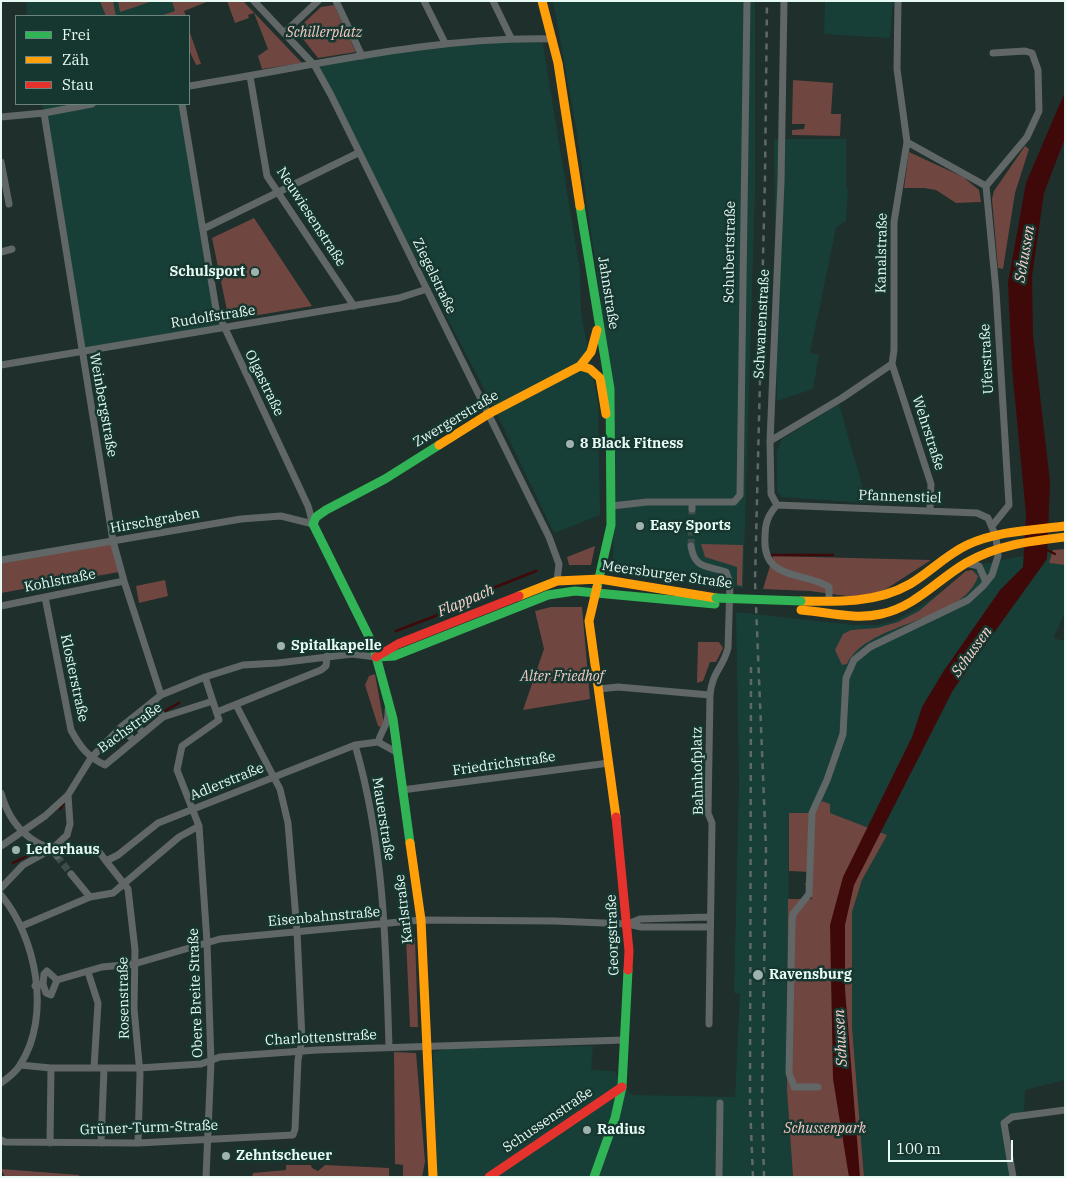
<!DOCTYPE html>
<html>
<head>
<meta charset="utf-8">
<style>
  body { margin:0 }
  #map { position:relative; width:1066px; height:1178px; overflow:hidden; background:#1e2f2c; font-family:"IBM Plex Serif",serif }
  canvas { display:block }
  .frame { position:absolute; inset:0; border:2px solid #e6f9f3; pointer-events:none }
  .legend { position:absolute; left:15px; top:15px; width:175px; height:90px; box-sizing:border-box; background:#163730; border:1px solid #69857e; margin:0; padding:6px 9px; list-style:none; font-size:15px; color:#e6f9f3 }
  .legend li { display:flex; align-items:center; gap:10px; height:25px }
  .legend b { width:25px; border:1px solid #69857e }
  .scale { position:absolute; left:888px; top:1140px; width:125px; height:22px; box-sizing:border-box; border:2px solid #e6f9f3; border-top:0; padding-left:6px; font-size:15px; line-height:18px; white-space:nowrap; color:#e6f9f3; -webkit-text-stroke:4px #163730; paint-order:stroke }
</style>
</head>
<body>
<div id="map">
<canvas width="1066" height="1178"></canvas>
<div class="frame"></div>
<ul class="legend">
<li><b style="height:6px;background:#30b455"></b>Frei</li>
<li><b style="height:6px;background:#ff9f0a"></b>Zäh</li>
<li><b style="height:6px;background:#e5322d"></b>Stau</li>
</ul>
<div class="scale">100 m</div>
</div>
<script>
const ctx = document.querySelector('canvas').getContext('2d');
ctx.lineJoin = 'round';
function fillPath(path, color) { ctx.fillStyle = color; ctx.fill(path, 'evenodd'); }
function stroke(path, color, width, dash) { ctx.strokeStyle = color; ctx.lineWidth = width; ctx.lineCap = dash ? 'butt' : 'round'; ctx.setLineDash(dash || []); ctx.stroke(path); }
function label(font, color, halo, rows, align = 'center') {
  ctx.font = font + ' "IBM Plex Serif",serif'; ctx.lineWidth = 5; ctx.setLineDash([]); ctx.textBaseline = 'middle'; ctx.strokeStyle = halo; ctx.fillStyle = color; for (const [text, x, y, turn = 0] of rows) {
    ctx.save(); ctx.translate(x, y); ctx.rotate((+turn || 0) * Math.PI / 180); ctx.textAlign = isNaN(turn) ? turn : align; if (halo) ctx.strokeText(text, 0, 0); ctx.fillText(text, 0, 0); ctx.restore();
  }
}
fillPath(new Path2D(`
  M26 1H178L181 12 171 16H27Z
  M553 1H755V192L743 588 613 569 615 401 576 127Z
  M825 1H893L890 38 824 34Z
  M542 39 580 271 581 312 598 404 600 515 554 533 492 404 316 66 399 50Z
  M42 104H182L203 229 223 328 81 351 70 271Z
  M774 139H846V189H848L846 221 836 228 810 353 819 355 813 389 777 401Z
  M839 404 867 503 782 497 777 492V451L782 439Z
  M1053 550 1049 563 1065 565V613L1053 638 1065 641V1080L1025 1090 1024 1115 1004 1123 1013 1177H864L852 1027V912L862 880 886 835 830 813 789 814 787 1090 793 1177H437L433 1052 448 1049 593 1046 591 1070 614 1071 632 1095 735 1097 740 994 734 993 739 782 736 612 854 625H877L894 621 913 611 983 564Z`), '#173f37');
fillPath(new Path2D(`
  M100 1H113L116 16H106Z
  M118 1H153L120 12Z
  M172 1H209L184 11 186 16H160L175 11Z
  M227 1H243L302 63 262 69 258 56 268 49 254 13 248 15 249 18 235 23Z
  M334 5 356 52 318 58 296 30 321 7Z
  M189 30 201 64 196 65 189 50Z
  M793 80 833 83 831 114H841L840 136 792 135V130L804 129 805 124H792Z
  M1025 146 1029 149 1015 193 1003 269 998 268 992 199 994 191Z
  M909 152 963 177 979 190 981 202 956 203 936 190 924 188H904Z
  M254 218 312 306 229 320 212 238Z
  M112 543 119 572 1 593V563Z
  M701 544 743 545 742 586 737 585V567L705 557Z
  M595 546 591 565H569L567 557Z
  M1065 549V565L1049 563 1053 550Z
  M773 556 931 560 883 591 854 597 810 591 763 589Z
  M972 570 978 576C964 622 867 621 847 664L842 665 835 650 843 634 851 630 877 628 898 622 919 611 966 571Z
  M165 580 168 596 139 603 136 586Z
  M551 607H582L590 699 523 710 544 649 535 611Z
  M698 642H719L723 648 716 662H710L703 681 697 683Z
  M375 674 384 724 380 727 378 726 365 685 369 676Z
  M822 801 830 804V813L887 835 862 880 852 912V1027L864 1177H793L787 1090 788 899H812L805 884 812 872 789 871V813H815Z
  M406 938H415L418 1027H410Z
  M394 1052 416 1053 425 1162 422 1177H403V1165L395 1164Z
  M286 1165H311L312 1168 318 1171 325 1165 389 1168V1177H252L253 1173 286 1170Z
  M1 1169 79 1175 80 1177H5Z`), '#704641');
fillPath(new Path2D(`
  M1065 92V138L1044 193 1032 276 1033 335 1050 482 1047 559 953 690 854 885 845 925V989L860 1177H849L833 1079 830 925 843 877 912 737 922 707 943 672 1000 590 1023 567 1026 514 1012 368 1008 283 1026 183Z`), '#400909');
stroke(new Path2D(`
  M1045 549 1055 554
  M772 555H833
  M396 631 438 615 493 588 536 571
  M119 743 152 718 179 703
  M60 809 64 802
  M13 863 33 853 36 847`), '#400909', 2.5);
stroke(new Path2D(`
  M691 546 692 509
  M57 856 71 874`), '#3c4d4a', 7, [7, 3.5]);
stroke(new Path2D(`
  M254 1 315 66 331 95 549 537 559 564 557 581
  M336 1 362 56
  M424 1 445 43
  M493 1 511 38
  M285 32 318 1
  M250 76 267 176 354 306
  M189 86C310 67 430 36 553 39
  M182 104 216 309 308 506 313 524
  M44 113 113 541 124 581 161 695
  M1 117 44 113 92 104
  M907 142 986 186
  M1 162 9 204
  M203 229 358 153
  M1 252 12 249
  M892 364 931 484 930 511
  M1 365 399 298 427 289
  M770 441 842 398 892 364 894 350V222L907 142 897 69 898 1
  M777 505 977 513 988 518 996 537 998 556 992 575 983 586 968 600 870 647 854 660 846 678 843 734 827 780 812 813 809 894 793 914 792 923 789 1073 794 1087H818
  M777 505 771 494 770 441 781 182 784 1
  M777 505C768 515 765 523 765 537 762 581 803 571 829 587V602
  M612 506 647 502H734L740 495 747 1
  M692 509V502
  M992 526 1009 505 996 291 986 186 1027 137 1039 111 1038 70 1032 53 1025 51 993 53
  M691 546C695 570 707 565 726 572L730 583 728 648C723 668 712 672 710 695L708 813 712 823 709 1024
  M1 560 241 519 281 516 313 524
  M965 563 979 566 986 582
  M45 597 71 730C80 747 88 757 105 765L163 717 213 701
  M1 606 124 581
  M205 677 219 720 182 746 177 770 199 826 207 942 211 1062 206 1177
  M599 689 618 687 710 695
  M154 701 163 717
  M217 712 321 670 326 666 327 656
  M132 718 142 732
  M121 727 133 740
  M378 742C382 729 389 724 388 710
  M355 745C384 843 386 946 389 1047
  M402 790 609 763
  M1 793C7 815 18 832 38 843 46 847 51 848 57 856
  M1 846 45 816 68 795 91 758 121 727 161 695 205 677 243 665 278 663 352 654 376 657
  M100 853 106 861 118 855 158 823 355 745 378 742 398 753
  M106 861 128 889 135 950 134 1008 140 1074 138 1143
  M71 874 90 897
  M1 888 23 865 52 849 67 835 70 824 68 795
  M1 895C36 937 52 1016 20 1065 16 1072 8 1078 1 1083
  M628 924 640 919 709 917
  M22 926 90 897 113 893 179 837 199 826
  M88 972 98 1003 94 1068
  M57 980 102 967 134 964 220 939 421 920 555 921 628 924 641 927H709
  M35 986 43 984 44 974 47 971 57 980 51 995 46 993 43 984
  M20 1065 51 1068H139L201 1064 220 1057 317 1050 624 1040
  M1 1140 5 1142 138 1143 293 1135 295 1129 298 1060 302 1040 297 931 288 823 280 789 236 705
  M50 1143 51 1068
  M101 1143 104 1069
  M719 1177 720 1103
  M1013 1177 1004 1123 1012 1117 1065 1110`), '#606766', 7);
stroke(new Path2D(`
  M580 206 610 389 611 525 597 587
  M378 657 394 656 548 595 575 591 715 604
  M410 843 393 719 373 645 313 524 316 517 326 510 385 479 439 445
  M594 1177 615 1118 622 1087 628 970`), '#30b455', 9);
stroke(new Path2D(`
  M542 1 558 63 580 206
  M580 366 590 369 600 378 606 414
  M439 445 490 413 580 366 591 352 597 330
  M597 587 589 621 616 817
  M519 596 557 581 600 579 716 598
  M801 601C838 602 877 603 910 584 930 572 946 555 967 545 997 531 1033 530 1065 526
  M801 610C827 612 855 620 881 614 915 607 937 580 966 563 996 545 1031 541 1065 537
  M410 843 421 920 433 1177`), '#ff9f0a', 9);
stroke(new Path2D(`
  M376 657 398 644 519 596
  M616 817 629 951 628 970
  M489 1177 622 1087`), '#e5322d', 9);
stroke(new Path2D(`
  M751 667 750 1105 753 1177
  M764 1177 762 1101 766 849 755 581 765 177 767 1`), '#5f6a68', 2.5, [6, 6]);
stroke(new Path2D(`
  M716 598 801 601`), '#30b455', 9);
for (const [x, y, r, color] of [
  [255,272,5,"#a0b2ad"],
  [570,444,5,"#a0b2ad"],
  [640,526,5,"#a0b2ad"],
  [281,646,5,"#a0b2ad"],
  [16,850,5,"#a0b2ad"],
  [758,975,6,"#a0b2ad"],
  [587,1130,5,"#a0b2ad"],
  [226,1156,5,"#a0b2ad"]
]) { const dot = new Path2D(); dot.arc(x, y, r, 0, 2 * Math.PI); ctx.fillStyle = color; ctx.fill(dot); stroke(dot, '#163730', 2); }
label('italic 14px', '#f5cac5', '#163730', [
  ["Schillerplatz",324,33],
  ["Alter Friedhof",562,677],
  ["Schussenpark",825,1129]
]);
label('14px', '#e6f9f3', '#163730', [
  ["Neuwiesenstraße",311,217,57],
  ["Schubertstraße",730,252,-89],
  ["Kanalstraße",882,253,-89],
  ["Ziegelstraße",434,276,64],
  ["Jahnstraße",608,293,81],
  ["Rudolfstraße",213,317,-9],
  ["Schwanenstraße",762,324,-87],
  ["Uferstraße",987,359,-93],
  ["Olgastraße",264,383,64],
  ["Weinbergstraße",103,405,80],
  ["Zwergerstraße",456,419,-31],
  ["Wehrstraße",928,433,72],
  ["Pfannenstiel",900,497,2],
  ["Hirschgraben",155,521,-10],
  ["Meersburger Straße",667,575,8],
  ["Kohlstraße",60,581,-11],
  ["Klosterstraße",74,678,78],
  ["Bachstraße",130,728,-36],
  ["Friedrichstraße",504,764,-8],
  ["Bahnhofplatz",698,771,-91],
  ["Adlerstraße",227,782,-22],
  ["Mauerstraße",383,819,81],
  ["Karlstraße",404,909,-97],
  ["Eisenbahnstraße",324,917,-5],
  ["Georgstraße",613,935,-92],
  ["Obere Breite Straße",196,993,-92],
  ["Rosenstraße",124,998,-91],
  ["Charlottenstraße",321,1038,-3],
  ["Schussenstraße",548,1120,-34],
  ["Grüner-Turm-Straße",149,1128,-2]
]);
label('bold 14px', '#e6f9f3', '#163730', [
  ["Schulsport",245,272,"right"],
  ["8 Black Fitness",580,444],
  ["Easy Sports",650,526],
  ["Spitalkapelle",291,646],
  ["Lederhaus",26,850],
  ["Ravensburg",769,975],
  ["Radius",597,1130],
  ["Zehntscheuer",236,1156]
], 'left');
label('italic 15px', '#fcd2cc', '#163730', [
  ["Schussen",1025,254,-80],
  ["Flappach",466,601,-23],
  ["Schussen",972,652,-54],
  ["Schussen",841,1038,-93]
]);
</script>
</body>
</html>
